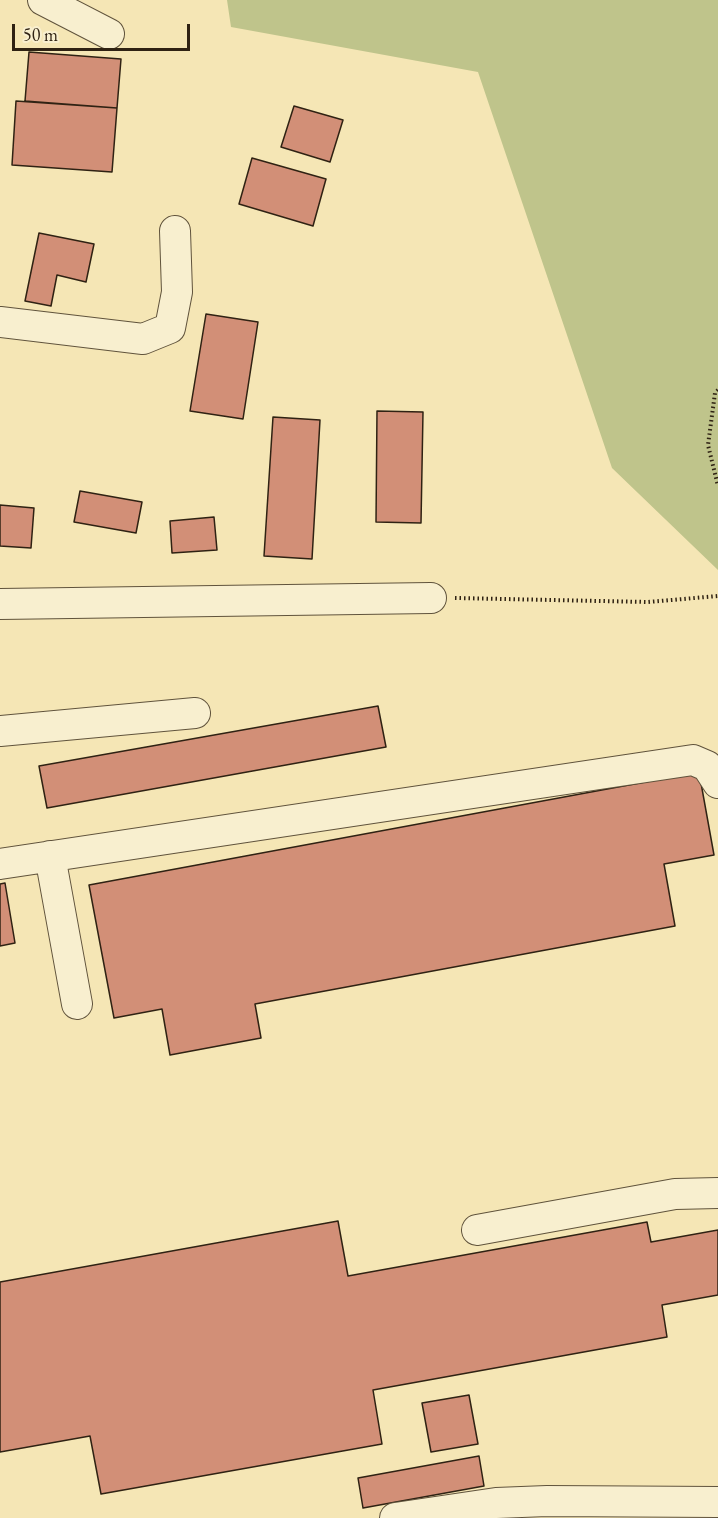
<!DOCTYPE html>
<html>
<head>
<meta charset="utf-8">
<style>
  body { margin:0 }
  #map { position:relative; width:718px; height:1518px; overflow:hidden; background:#f5e6b5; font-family:"EB Garamond",serif }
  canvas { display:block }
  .scale { position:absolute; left:12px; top:24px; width:178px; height:27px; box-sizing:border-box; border:3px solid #2f2213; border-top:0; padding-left:8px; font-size:18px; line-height:21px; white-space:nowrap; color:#2f2213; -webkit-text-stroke:4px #f8efcf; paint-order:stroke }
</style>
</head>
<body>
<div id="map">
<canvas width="718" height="1518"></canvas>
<div class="scale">50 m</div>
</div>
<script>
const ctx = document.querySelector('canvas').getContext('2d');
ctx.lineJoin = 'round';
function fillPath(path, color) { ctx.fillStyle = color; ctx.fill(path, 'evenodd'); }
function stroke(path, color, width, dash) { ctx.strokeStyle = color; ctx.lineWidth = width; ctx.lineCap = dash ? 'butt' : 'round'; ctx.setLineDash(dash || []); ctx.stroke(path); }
fillPath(new Path2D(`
  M227 0H718V570L612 468 478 72 231 27Z`), '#bfc48b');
const building = new Path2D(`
  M29 52 121 59 117 108 25 101Z
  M16 101 117 108 112 172 12 165Z
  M294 106 343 120 330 162 281 147Z
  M252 158 326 179 313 226 239 204Z
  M39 233 94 244 86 282 57 275 51 306 25 301Z
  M206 314 258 322 243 419 190 411Z
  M377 411 423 412 421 523 376 522Z
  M273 417 320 420 312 559 264 556Z
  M80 491 142 502 136 533 74 522Z
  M0 505 34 508 31 548 0 546Z
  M214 517 217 550 172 553 170 521Z
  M378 706 386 747 47 808 39 766Z
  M699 772 714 855 664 864 675 926 255 1004 261 1038 170 1055 162 1009 114 1018 89 885Z
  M5 883 15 943 0 946V884Z
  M338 1221 348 1276 647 1222 651 1242 718 1230V1295L662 1305 667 1337 373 1390 382 1444 101 1494 90 1436 0 1452V1282Z
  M469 1395 478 1444 431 1452 422 1403Z
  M479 1456 484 1486 363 1508 358 1478Z`);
fillPath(building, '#d28f77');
stroke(building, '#2f2213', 1.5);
const minor = new Path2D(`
  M43 0 109 34
  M0 322 143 339 170 328 177 292 175 231
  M0 604 431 598
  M0 731 195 713
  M50 856 77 1004
  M0 864 693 760 707 766 718 783
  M477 1230 675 1194 718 1193
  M395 1518 496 1503 547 1501 718 1502`);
stroke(minor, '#60533c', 32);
stroke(new Path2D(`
  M718 390 715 393 708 445 718 486
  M455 598 648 602 718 596`), '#2f2213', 4, [1.5, 3]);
stroke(minor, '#f8efcf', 30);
</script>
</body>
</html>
